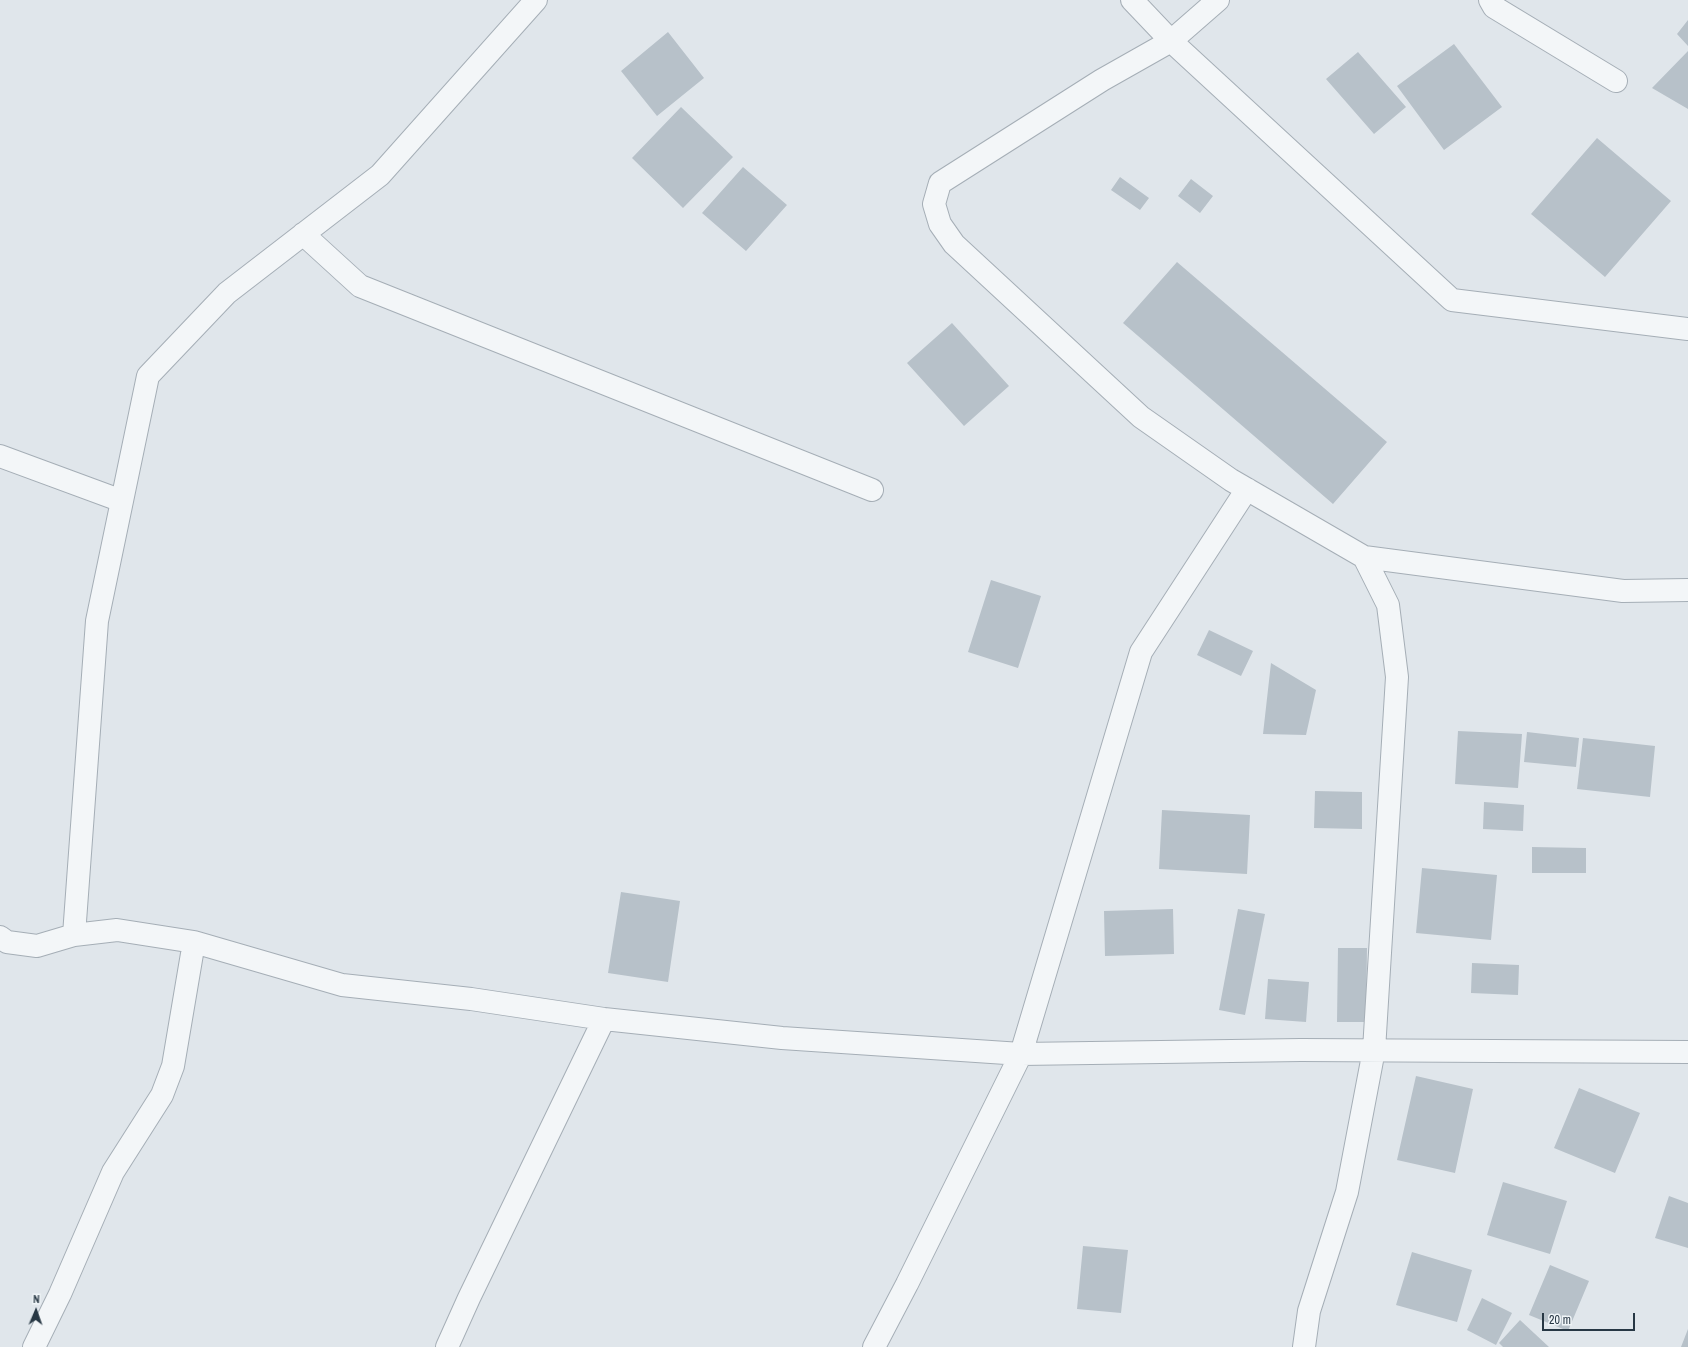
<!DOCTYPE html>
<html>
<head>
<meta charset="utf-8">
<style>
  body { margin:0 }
  #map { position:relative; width:1688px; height:1347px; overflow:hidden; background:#e0e6eb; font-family:"Archivo Narrow",sans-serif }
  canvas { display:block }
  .north { position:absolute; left:16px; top:1291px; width:40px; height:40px; -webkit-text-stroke:3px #f0f5f8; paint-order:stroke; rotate:2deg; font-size:11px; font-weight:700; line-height:16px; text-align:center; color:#273744 }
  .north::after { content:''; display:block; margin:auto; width:14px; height:18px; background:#273744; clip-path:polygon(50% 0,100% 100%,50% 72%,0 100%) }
  .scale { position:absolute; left:1542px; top:1313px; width:93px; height:18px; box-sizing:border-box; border:2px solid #273744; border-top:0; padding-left:5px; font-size:12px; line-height:14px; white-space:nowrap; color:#273744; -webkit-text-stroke:3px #f0f5f8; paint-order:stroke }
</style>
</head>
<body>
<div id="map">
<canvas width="1688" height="1347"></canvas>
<div class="north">N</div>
<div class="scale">20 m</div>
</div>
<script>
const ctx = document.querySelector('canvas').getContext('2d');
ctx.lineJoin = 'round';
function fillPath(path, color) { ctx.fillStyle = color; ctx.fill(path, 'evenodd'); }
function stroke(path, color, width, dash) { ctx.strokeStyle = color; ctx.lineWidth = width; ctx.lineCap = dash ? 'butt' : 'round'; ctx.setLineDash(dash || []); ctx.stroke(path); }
fillPath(new Path2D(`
  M1688 20V46L1677 34Z
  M668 32 704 78 657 116 621 71Z
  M1454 44 1502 107 1444 150 1397 86Z
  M1688 51V109L1652 88Z
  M1358 52 1406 107 1374 134 1326 79Z
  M681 107 733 157 683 208 632 158Z
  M1597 138 1671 201 1605 277 1531 214Z
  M743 167 787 205 746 251 702 213Z
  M1120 177 1149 198 1140 210 1111 190Z
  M1191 179 1213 196 1200 213 1178 196Z
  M1177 262 1387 442 1333 504 1123 323Z
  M952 323 1009 386 964 426 907 363Z
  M991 580 1041 596 1018 668 968 652Z
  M1209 630 1253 651 1241 676 1197 655Z
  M1271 663 1316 690 1306 735 1263 734Z
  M1458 731 1522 734 1518 788 1455 784Z
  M1527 732 1579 738 1576 767 1524 762Z
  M1583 738 1655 746 1650 797 1577 789Z
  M1315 791 1362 792V829L1314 828Z
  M1484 802 1524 805 1523 831 1483 829Z
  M1162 810 1250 815 1247 874 1159 869Z
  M1532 847 1586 848V873H1532Z
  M1422 868 1497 875 1491 940 1416 933Z
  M621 892 680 901 668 982 608 973Z
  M1173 909 1174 954 1105 956 1104 911Z
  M1238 909 1265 914 1245 1015 1219 1010Z
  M1338 948H1367L1366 1022H1337Z
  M1472 963 1519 965 1518 995 1471 993Z
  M1268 979 1309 982 1306 1022 1265 1019Z
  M1416 1076 1473 1089 1455 1173 1397 1160Z
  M1579 1088 1640 1113 1615 1173 1554 1148Z
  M1503 1182 1567 1201 1550 1254 1487 1235Z
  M1669 1196 1688 1203V1248L1655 1238Z
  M1083 1246 1128 1250 1121 1313 1077 1309Z
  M1412 1252 1472 1270 1457 1322 1396 1305Z
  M1550 1265 1589 1281 1568 1331 1529 1315Z
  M1482 1298 1512 1313 1496 1345 1467 1330Z
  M1520 1320 1549 1347H1503L1499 1343Z
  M1688 1329V1347H1681Z`), '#b7c1c9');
const minor = new Path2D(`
  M1132 0 1171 41 1452 300 1688 329
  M1218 0 1171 41 1102 80 940 183 934 204 940 224 954 244 1141 417 1231 480 1364 557 1623 591 1688 590
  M1490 0 1494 7 1616 81
  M303 234 360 286 872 490
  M0 456 122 501
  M74 935 97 621 148 376 227 293 380 175 536 0
  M0 937 7 942 37 946 74 935 117 930 194 942 342 985 471 999 604 1019 782 1038 1021 1054 1301 1050 1688 1052
  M34 1347 60 1294 113 1172 162 1095 173 1066 194 942
  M447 1347 469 1298 604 1019
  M874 1347 907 1284 1021 1054 1141 652 1247 489
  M1304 1347 1309 1311 1347 1192 1374 1050 1397 677 1388 605 1364 557`);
stroke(minor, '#a5aeb6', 24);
stroke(minor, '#f3f6f8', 22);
</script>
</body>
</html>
